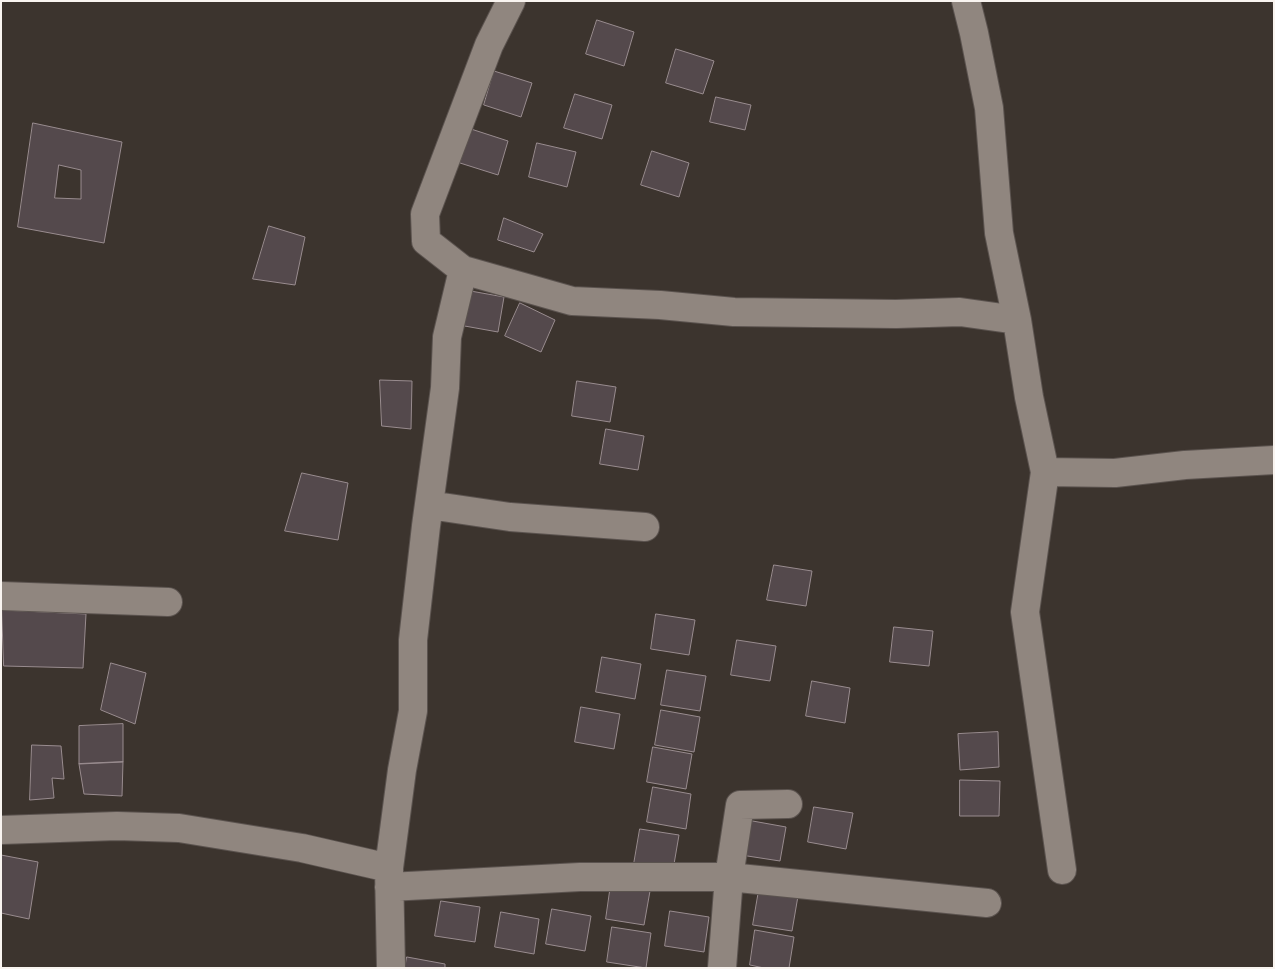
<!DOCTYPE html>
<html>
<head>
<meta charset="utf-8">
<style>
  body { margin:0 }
  #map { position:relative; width:1275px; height:969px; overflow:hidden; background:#3c342e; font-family:"DejaVu Sans",sans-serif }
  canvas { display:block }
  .frame { position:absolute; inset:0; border:2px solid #f9f4f0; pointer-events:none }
</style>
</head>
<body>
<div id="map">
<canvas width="1275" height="969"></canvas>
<div class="frame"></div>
</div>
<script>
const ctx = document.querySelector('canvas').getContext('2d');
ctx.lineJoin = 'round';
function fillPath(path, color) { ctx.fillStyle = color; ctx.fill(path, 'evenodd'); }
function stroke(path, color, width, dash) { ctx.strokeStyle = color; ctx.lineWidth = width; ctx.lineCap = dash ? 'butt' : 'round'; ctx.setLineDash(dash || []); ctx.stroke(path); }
const building = new Path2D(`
  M597 20 634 32 624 66 586 54Z
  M676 49 714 61 703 94 666 83Z
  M494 71 532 83 521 117 484 105Z
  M575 94 612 105 602 139 564 128Z
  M716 97 751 105 745 130 710 122Z
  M33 123 122 142 104 243 18 227Z
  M471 129 508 141 498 175 460 163Z
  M537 143 576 152 567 187 529 177Z
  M652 151 689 163 679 197 641 185Z
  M59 165 81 170V199L55 198Z
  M504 218 543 234 534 252 498 240Z
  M269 226 305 237 295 285 253 279Z
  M465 290 504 297 498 332 459 325Z
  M520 303 555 320 541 352 505 336Z
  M380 380 412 381 411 429 382 426Z
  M577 381 616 387 610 422 572 416Z
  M606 429 644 436 638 470 600 464Z
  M302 473 348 483 338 540 285 531Z
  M774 565 812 571 806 606 767 600Z
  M2 610 86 614 83 668 4 666Z
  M656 614 695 620 689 655 651 649Z
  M894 627 933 631 929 666 890 662Z
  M737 640 776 646 770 681 731 675Z
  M602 657 641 664 635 699 596 692Z
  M111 663 146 673 135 724 101 710Z
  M667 670 706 676 700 711 661 705Z
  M812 681 850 688 845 723 806 716Z
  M581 707 620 714 614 749 575 742Z
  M661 710 700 717 694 752 655 745Z
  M123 724V762L79 764V726Z
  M998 732 999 767 960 770 958 734Z
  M32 745 61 746 64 779 52 778 54 798 30 800Z
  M653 747 692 754 686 789 647 782Z
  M123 762 122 796 84 794 79 764Z
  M960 780 1000 781 999 816H960Z
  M653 787 691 794 686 829 647 822Z
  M814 807 853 813 846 849 808 842Z
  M747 820 786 827 780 861 741 855Z
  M640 829 679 835 673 870 634 864Z
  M1 855 38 862 29 919 1 913Z
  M611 884 650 891 644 925 606 919Z
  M759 890 798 896 792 931 753 925Z
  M441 901 480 907 475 942 435 936Z
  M552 909 591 916 585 951 546 944Z
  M670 911 709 917 704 952 665 946Z
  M501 912 539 919 534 954 495 947Z
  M612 927 651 933 646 968 607 962Z
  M755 930 794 937 789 968H764L750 965Z
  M407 957 445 964V968H405Z`);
fillPath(building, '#54494c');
stroke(building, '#998c8f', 1);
const minor = new Path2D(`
  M966 1 974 33 989 108 999 233 1017 320 1029 397 1045 472 1115 473 1185 465 1274 460
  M463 270 426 241 425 214 489 45 511 1
  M1045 472 1025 612 1062 870
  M429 505 510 517 645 527
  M1 596 168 602
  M1 830 117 826 179 828 302 848 389 868 402 770 413 711V640L426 526 445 388 447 337 463 270 572 301 660 305 734 312 896 314 960 312 1017 320
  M389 869 391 968
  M389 887 580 877H729L987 903
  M722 968 729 877 740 805 788 804`);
stroke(minor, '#5b534f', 30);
stroke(minor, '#90867f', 28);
</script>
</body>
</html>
